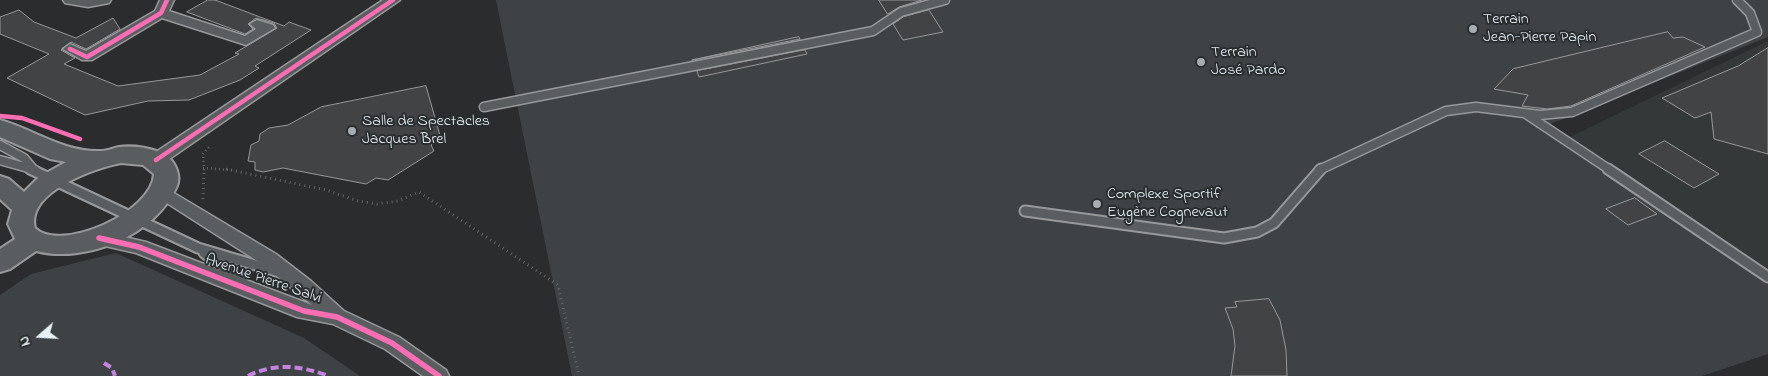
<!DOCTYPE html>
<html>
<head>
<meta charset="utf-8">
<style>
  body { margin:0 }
  #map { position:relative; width:1768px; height:376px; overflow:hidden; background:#2b2c2d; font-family:"Indie Flower",sans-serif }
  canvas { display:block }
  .north { position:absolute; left:15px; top:311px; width:50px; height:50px; -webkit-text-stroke:4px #2a2d2e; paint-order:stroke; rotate:251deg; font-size:14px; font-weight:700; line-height:20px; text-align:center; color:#e8f1f8 }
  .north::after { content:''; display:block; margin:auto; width:18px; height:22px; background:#e8f1f8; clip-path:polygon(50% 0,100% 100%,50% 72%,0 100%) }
</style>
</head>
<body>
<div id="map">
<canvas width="1768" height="376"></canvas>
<div class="north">N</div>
</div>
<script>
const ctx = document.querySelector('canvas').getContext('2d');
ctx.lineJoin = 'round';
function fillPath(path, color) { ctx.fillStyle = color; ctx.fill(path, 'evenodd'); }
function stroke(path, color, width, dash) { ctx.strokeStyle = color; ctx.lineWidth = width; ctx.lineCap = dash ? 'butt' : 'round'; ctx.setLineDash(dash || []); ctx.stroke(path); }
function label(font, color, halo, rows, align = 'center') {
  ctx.font = font + ' "Indie Flower",sans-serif'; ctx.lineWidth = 4; ctx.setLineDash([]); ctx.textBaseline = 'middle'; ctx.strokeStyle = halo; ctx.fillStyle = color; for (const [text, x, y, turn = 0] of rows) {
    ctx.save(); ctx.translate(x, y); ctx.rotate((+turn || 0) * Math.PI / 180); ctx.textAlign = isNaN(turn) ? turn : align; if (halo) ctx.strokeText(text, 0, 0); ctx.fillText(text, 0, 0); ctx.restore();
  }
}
fillPath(new Path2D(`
  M1768 41V270L1570 137Z`), '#353839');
fillPath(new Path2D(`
  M496 0H905L907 4 925 0H1768V37L1548 125 1768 283V354L1702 376H572Z
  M116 253 304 338 360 376H0V295L31 274Z`), '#3f4244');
const building = new Path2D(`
  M208 0H215L284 26 289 22 311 30 255 66 259 68 240 80 189 100 148 101 85 115 7 78 49 54 0 34V17L19 10 34 22 76 38 113 18 120 29 86 49 71 42 61 50 75 58 64 64 118 86 200 75 239 54 235 53 277 28 274 23 256 18 248 24 253 29 245 34 187 12Z
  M879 0H922L899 7 888 14Z
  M929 10 943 32 903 40 893 24 903 17Z
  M1668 32 1673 38 1683 37 1705 47 1571 106 1547 109 1522 106 1528 95 1494 89 1513 69Z
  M799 37 800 39 692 60Z
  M1768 48V154L1714 139 1711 112 1695 118 1662 98 1738 66Z
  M805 50 807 54 699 77 697 71Z
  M426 86 441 139 431 145 434 151 388 180 376 178 366 184 283 168 263 172 255 170V162L248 161 251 145 259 141 260 134 269 128 288 125 321 107Z
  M1665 141 1719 174 1694 188 1639 154Z
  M1635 198 1657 214 1628 225 1606 209Z
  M1269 299 1280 320 1286 350 1287 376H1231L1235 346 1233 329 1225 308 1237 307 1235 302Z`);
fillPath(building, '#424344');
stroke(building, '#96989a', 1);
const serviceFar1 = new Path2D(`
  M484 107 873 31 901 12 945 0
  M1526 114 1610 170
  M0 145 24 158 34 170
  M0 160 35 170
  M1319 170 1446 111 1476 107 1540 115 1572 112 1757 32 1750 13 1737 0`);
const service = new Path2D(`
  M30 169 198 248 279 272
  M1608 169 1768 277
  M1025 211 1224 238 1257 232 1274 223 1321 169
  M204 253 243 282`);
const minor = new Path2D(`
  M63 0H111L109 3 88 7 65 3Z
  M160 0H174L169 11 245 36 256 29 250 24 257 20 273 25 275 28 246 45 162 18 92 60H82L63 49 70 44 86 51 155 11Z
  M383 0H400L162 164H150L148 160 150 156Z
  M162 186 276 254 311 281 344 311 399 337 446 370 449 376H423L385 349 333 324 297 317 136 253 92 243 90 238 92 233 99 231 146 242 312 305 262 264 156 196 153 192 156 188Z`);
const secondary = new Path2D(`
  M0 120C33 129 65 153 101 151 107 151 113 148 119 147 133 145 155 148 167 156 176 163 181 176 177 186 156 235 86 264 36 251L10 269 0 272V249L15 239 8 224 12 210 0 199V176L9 179 24 192 39 177 66 162 50 159 0 137ZM121 163 143 165 154 174C152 213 60 253 35 228 26 192 95 168 121 163Z`);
stroke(serviceFar1, '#96989a', 11);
stroke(service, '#96989a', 13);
stroke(minor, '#96989a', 3);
stroke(secondary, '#96989a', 4);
stroke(new Path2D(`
  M203 168 232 170
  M204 170 203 154 210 146`), '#636566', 2.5, [1, 3]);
stroke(new Path2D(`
  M226 169 326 190 358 201 377 204 398 201 419 192 558 285 579 376
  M203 199 204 169`), '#636566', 3, [1, 4]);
stroke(serviceFar1, '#5a5d60', 8);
stroke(service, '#5a5d60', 9);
fillPath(minor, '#5a5d60');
fillPath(secondary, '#5a5d60');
stroke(new Path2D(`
  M104 363 112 368 115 376
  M248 376C276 362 301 366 329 376`), '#c483df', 4, [8, 4]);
stroke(new Path2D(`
  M70 49 87 57 161 13 167 0
  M0 116 22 118 80 139
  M156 160 393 0`), '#f96db3', 4.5);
stroke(new Path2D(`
  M99 238 139 247 304 311 337 317 392 343 439 376`), '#f96db3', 5.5);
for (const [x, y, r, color] of [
  [1473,29,5,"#a6acb1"],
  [1201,62,5,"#a6acb1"],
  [352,131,5,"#a6acb1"],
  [1097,204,5,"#a6acb1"]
]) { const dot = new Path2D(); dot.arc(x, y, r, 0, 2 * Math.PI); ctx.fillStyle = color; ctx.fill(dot); stroke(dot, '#2a2d2e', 2); }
label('16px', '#e8f1f8', '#2a2d2e', [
  ["Terrain",1483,20],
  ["Jean-Pierre Papin",1483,38],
  ["Terrain",1211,53],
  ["José Pardo",1211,71],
  ["Salle de Spectacles",362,122],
  ["Jacques Brel",362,140],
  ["Complexe Sportif",1107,195],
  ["Eugène Cognevaut",1107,213]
], 'left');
label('16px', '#e8f1f8', '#2a2d2e', [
  ["Avenue Pierre Salvi",263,280,19]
]);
</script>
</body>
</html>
